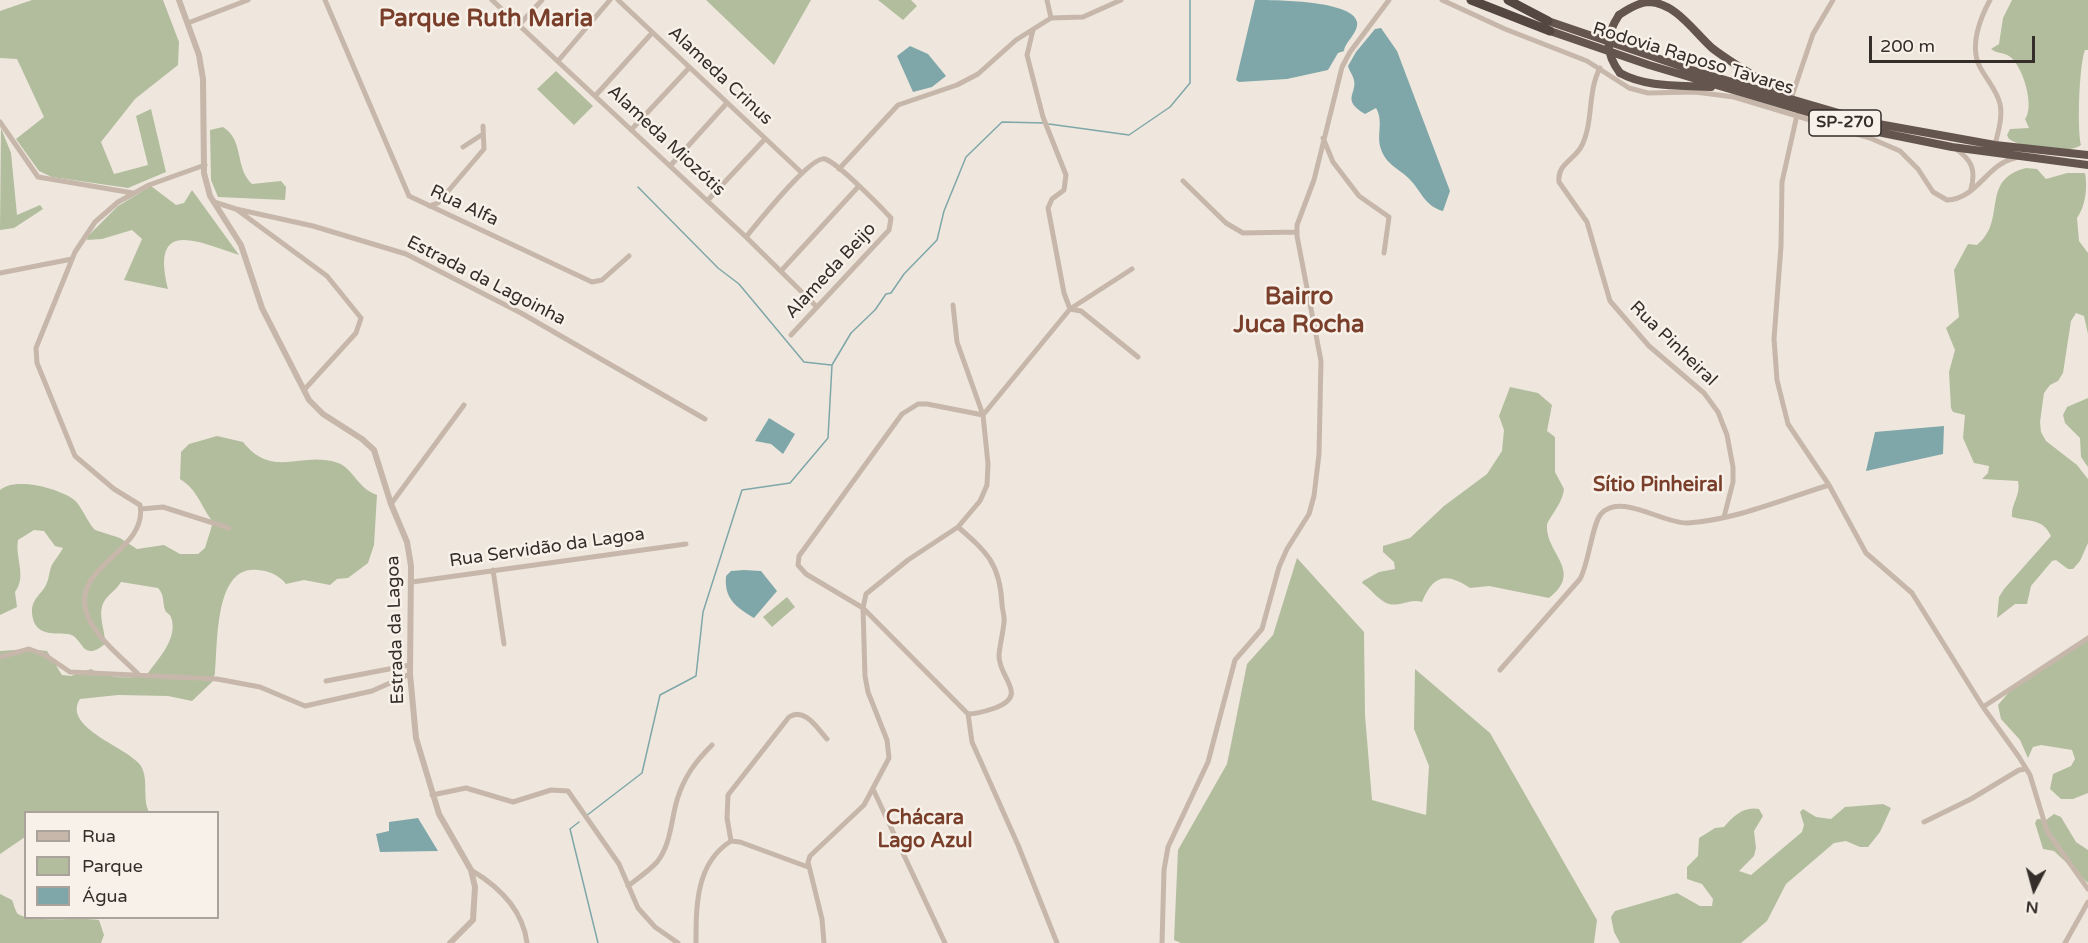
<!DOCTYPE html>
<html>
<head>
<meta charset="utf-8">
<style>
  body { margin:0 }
  #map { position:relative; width:2088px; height:943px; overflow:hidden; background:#efe7dd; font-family:"Varela Round",sans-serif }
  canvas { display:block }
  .legend { position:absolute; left:24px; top:811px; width:195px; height:108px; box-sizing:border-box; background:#f7f1e9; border:2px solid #a9a39c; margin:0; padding:8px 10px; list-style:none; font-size:18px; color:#342d29 }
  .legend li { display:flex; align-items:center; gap:12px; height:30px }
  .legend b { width:30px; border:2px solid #a9a39c }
  .north { position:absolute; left:2004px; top:859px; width:60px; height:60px; -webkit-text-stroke:4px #f7f1e9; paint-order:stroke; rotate:186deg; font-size:16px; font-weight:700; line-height:24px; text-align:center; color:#342d29 }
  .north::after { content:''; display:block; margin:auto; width:21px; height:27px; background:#342d29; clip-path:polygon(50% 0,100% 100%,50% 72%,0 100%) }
  .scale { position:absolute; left:1869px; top:36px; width:166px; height:27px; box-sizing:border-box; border:3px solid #342d29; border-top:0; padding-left:8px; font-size:18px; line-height:21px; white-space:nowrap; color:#342d29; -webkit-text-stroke:4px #f7f1e9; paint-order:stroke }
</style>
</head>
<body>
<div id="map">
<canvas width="2088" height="943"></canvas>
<ul class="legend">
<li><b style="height:8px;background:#c6b7aa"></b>Rua</li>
<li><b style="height:16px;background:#b2bd9e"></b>Parque</li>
<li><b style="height:16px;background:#7fa7a9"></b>Água</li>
</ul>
<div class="north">N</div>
<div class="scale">200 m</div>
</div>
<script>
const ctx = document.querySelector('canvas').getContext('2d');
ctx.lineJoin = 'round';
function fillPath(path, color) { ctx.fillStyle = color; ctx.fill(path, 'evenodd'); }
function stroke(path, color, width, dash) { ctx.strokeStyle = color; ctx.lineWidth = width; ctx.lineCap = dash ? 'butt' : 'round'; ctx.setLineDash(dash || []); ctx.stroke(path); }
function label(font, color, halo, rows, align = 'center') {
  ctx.font = font + ' "Varela Round",sans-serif'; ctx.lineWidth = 5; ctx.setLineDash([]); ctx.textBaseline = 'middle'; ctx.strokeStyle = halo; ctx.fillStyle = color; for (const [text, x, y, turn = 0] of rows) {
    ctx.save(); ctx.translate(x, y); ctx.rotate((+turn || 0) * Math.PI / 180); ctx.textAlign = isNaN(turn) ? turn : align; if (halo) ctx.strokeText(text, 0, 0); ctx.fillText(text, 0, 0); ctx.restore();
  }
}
fillPath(new Path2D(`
  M32 0H163L179 42 178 65 135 99 101 142 114 174 148 165 136 116 151 109 166 172 128 188 52 177 39 171 16 139 44 117 17 59 0 58V11Z
  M706 0H811L774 65Z
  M878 0H911L917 6 903 20Z
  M2012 0H2088V50H2085C2079 66 2077 129 2081 145 2068 155 2022 148 2009 139L2007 135 2010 129 2029 128 2025 119C2035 107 2023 65 2009 56 2003 52 1997 54 1991 49L1999 44 2003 18Z
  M556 71 593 106 574 125 537 89Z
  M223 127C245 141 234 167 252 184L281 181 286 187 285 200 218 197 211 180 210 130Z
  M1 128 11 153 17 215 40 205 43 209 14 228 0 230Z
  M2026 168 2037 169 2046 179 2067 173H2085C2088 188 2085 207 2077 218L2079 241 2088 253V334L2084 316 2076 313 2071 321 2063 373 2058 381 2050 385 2044 393 2040 422 2041 432 2046 441 2077 465 2088 479V543L2080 561 2073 569H2068L2056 560 2052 561 2031 586 2027 604H2015L1997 618 1999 597 2004 589 2051 536C2043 518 2029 522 2012 517 2011 503 2021 496 2018 481L1982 479 1988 473 1989 466 1974 463 1963 438 1965 415 1953 412 1951 408 1949 372 1955 350 1946 328 1959 317 1954 270 1968 244 1977 245C2008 220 1979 180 2026 168Z
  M151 186 176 205 184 203 192 190 239 255C198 242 150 217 168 289L124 280 142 239 132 230 102 239 87 240 88 236 118 206Z
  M1510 387 1538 393 1552 405 1547 431 1555 437V472L1564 489C1562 506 1547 519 1547 526 1546 554 1584 571 1549 598L1489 586 1470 588C1446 572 1433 575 1422 602 1410 598 1401 607 1389 604 1380 602 1370 588 1362 583L1363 581 1379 572 1395 569 1394 562 1383 552V546L1410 538 1444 506 1487 474 1502 451 1504 430 1499 416Z
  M2088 398V467L2081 457 2080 438 2065 423 2063 415 2067 407Z
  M217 436 243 442C273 480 302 450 338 463 353 468 357 488 377 495L374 545 368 563 348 578 337 579 330 585 304 580 286 584C279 575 269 571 258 570 214 564 218 644 215 673L212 682 192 701 168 696 118 695 80 699C61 728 130 748 141 766 149 780 142 799 149 812H26L25 837 0 854V651L29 649 47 651 62 675 71 676 91 669C108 679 127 678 146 676 156 661 179 639 171 617 170 614 166 613 165 610 162 601 165 596 158 588L121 582C117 589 109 594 105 600 96 613 106 631 105 644 80 664 84 635 67 634 52 633 34 636 32 613 31 599 41 595 46 585 49 579 49 573 51 567 53 562 60 554 63 548L55 546 44 531 34 530 18 540C15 559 27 576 15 592L17 607 0 615V490C16 477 57 488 73 499 80 503 88 523 95 530L120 538 137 549 164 545 180 554H198L205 548 213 522C201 507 198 490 180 479L181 452 189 444Z
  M1297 558 1364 632 1365 715 1372 800 1426 815 1429 766 1414 729 1415 669 1490 733 1597 920 1594 943H1181L1174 940 1178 850 1227 764 1247 664 1273 635Z
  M787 597 795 607 772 627 763 617Z
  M2088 636V793L2073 799H2061L2050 789 2053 774 2071 766 2075 759 2072 750 2041 745 2033 747 2028 758 2020 740 2001 719 1998 705 2009 692Z
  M1883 804 1891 808 1880 832 1868 847H1860L1846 841 1834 843 1786 884 1767 921 1741 943H1620L1614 932 1611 917 1615 911 1677 893 1700 906H1712L1713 899 1702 884 1687 879V867L1698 856 1699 838 1715 828 1724 827C1733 816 1744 806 1759 809L1763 816 1754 831 1756 848 1754 856 1739 871 1751 875 1802 832 1804 825 1800 812 1803 809 1816 817 1831 819 1845 807Z
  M2054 814 2061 817 2076 842 2088 850V883L2054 851 2043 849 2035 823 2037 819 2046 820Z
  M0 894 12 900C14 904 15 911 18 914 31 923 78 917 99 920L104 935 101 943H0Z`), '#b2bd9e');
fillPath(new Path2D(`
  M1255 0C1272 0 1353 0 1357 22 1359 32 1345 42 1344 51L1338 53 1328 70 1287 79 1239 82 1236 80Z
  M1381 28 1397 51 1450 191 1443 211C1427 207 1422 194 1413 183 1403 170 1386 166 1381 149 1376 135 1384 122 1376 108L1365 114C1341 100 1357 94 1354 80 1353 75 1349 71 1348 66L1356 52 1375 29Z
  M910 46 928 54 946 76 932 87 913 92 897 56Z
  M769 418 795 434 783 454 771 444 755 441Z
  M1944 426 1943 454 1866 471 1875 432Z
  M744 570 761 571 777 591 754 618C736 607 724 599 726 576L731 571Z
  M418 818 438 851 380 852 376 834 389 831V822Z`), '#7fa7a9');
stroke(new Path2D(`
  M1049 124 1129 135 1170 107 1190 83V0
  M638 187 718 268 739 284 804 362 831 365
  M586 816 642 773 660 695 696 676 703 612 742 490 790 483 828 438 832 365 851 333 875 310 886 294 891 293 904 274 937 240 944 211 966 157 1002 122 1044 123
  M579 822 570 829 598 943`), '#7fa7a9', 1.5);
stroke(new Path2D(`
  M325 0 409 196 592 282 602 280 629 256
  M492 0 746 237 817 307
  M618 0 802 173
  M1047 0 1051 18
  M1442 0 1505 29 1587 61 1629 88 1648 93 1695 92 1734 97 1870 138 1900 151 1918 169 1933 192 1947 200C1977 199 1987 164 2015 158
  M1990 0C1980 18 1969 47 1980 67 1986 79 1997 90 2000 104 2003 117 1998 132 1995 145
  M188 23 248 0
  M519 25 542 0
  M558 61 610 0
  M1600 68C1587 92 1594 123 1581 147 1574 160 1557 164 1559 182L1587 222 1610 301 1649 346 1704 393 1718 412 1727 435 1733 467V482L1724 517
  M596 95 652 33
  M1791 99 1813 34 1833 0
  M1797 115 1782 182 1781 246 1774 339 1777 380 1788 424 1829 485 1866 553 1912 593 1983 707 2019 757 2030 775 2047 831 2088 889
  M0 122 38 177 133 193
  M631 130 689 68
  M1323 138 1333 162 1359 196 1389 217 1384 253
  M463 147 483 134
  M1956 149C1972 160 1976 170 1971 189
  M670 166 726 104
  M839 169 898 105 957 85 978 74 1016 40 1051 18 1083 17 1121 0
  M1183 181 1226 223 1243 233 1297 232
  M707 201 765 139
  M214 202 236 209 327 276 361 318 356 333 304 390
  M429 206 438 203 484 149 483 126
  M236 209 313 226 406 254 521 313 705 419
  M746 237C757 224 811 155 825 159 838 163 880 206 891 218L889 230 791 335
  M781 271 858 187
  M0 273 72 259
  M953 305 957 342 983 415 927 404H918L902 414 799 556 798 565 806 574 863 608 968 714 972 742 1018 845 1057 943
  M1070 309 1081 311 1138 357
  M1070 309 1132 269
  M391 504 464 405
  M141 509 163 507 229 528
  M958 527C987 552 1000 564 1002 604 1002 610 1005 616 1004 622 1003 633 1000 644 999 655 998 678 1030 695 995 708 986 711 978 714 968 714
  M493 570 504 644
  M412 582 686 544
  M0 657 29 649 45 655 70 672 217 679 260 687 305 706 372 691 410 674
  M1500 670 1580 579C1589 563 1592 524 1601 514 1620 492 1663 524 1688 523 1735 520 1784 499 1829 485
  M138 674C122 658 103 643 91 623 60 568 149 554 140 505L114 489 75 456 37 363 36 348 75 252 95 222 118 202 149 185 205 165
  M326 681 410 665
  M1983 707 2088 638
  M873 789 945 943
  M432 795 466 788 513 802 551 790 568 791 619 864 638 908 655 927 678 943
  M1924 822 1971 799 2019 770 2026 769
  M731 841 727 818 728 795 789 717C805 707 817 728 827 739
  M471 870C498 886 523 910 527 943
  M628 886C638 878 649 871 657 862 671 845 671 820 677 800 684 777 695 762 712 745
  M696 943C696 905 696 863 731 841L740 842 808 867
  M824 943 822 919 808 862 810 856 864 805 889 758 887 740 868 692 865 676 863 608 866 594 908 560 958 527 980 501 987 485 988 464 983 415 1070 309 1064 293 1048 208 1052 199 1064 190 1066 175 1043 117 1027 55 1033 30
  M1162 943 1164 870 1168 847 1208 762 1235 660 1262 629 1279 567 1287 549 1309 514 1314 496 1319 454 1321 361 1297 236V225L1314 180 1342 67 1350 52 1389 0
  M2065 943 2088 902`), '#c6b7aa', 5);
stroke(new Path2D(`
  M179 0 199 55 203 79 204 173 210 196 241 245 262 308 309 400 323 414 362 439 374 450 391 504 407 542 411 566 410 674 416 738 439 814 471 870 475 887 473 920 450 943`), '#c6b7aa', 6);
stroke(new Path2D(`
  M1619 15C1628 9 1639 2 1649 2 1676 3 1694 32 1712 48 1734 65 1760 79 1783 94
  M1548 21 1698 72 1873 123 1995 145 2088 155
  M1550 31 1649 65 1868 130 1952 147 2088 165
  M1620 73C1647 88 1681 85 1711 87`), '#64564e', 8);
stroke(new Path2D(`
  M1471 0 1550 31
  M1508 0 1548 21`), '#544741', 9);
stroke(new Path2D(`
  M1619 15C1605 36 1605 53 1620 73`), '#64564e', 8);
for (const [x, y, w] of [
  [1845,123,72]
]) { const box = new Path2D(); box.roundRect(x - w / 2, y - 13, w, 26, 4.5); ctx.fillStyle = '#f7f1e9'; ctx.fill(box); stroke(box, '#342d29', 1.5); }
label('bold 16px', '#342d29', null, [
  ["SP-270",1845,123]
]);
label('18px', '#342d29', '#f7f1e9', [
  ["Rodovia Raposo Tavares",1693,59,17],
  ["Alameda Crinus",720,76,43],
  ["Alameda Miozótis",666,141,43],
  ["Rua Alfa",464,206,25],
  ["Alameda Beijo",831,271,-47],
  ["Estrada da Lagoinha",486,281,27],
  ["Rua Pinheiral",1673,344,44],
  ["Rua Servidão da Lagoa",547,548,-8],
  ["Estrada da Lagoa",396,630,-92]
]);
label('bold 20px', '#7a3f2b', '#f7f1e9', [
  ["Sítio Pinheiral",1658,486],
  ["Chácara",925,819],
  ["Lago Azul",925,842]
]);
label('bold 24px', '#7a3f2b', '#f7f1e9', [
  ["Parque Ruth Maria",486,20],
  ["Bairro",1299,298],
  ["Juca Rocha",1299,326]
]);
</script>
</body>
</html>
